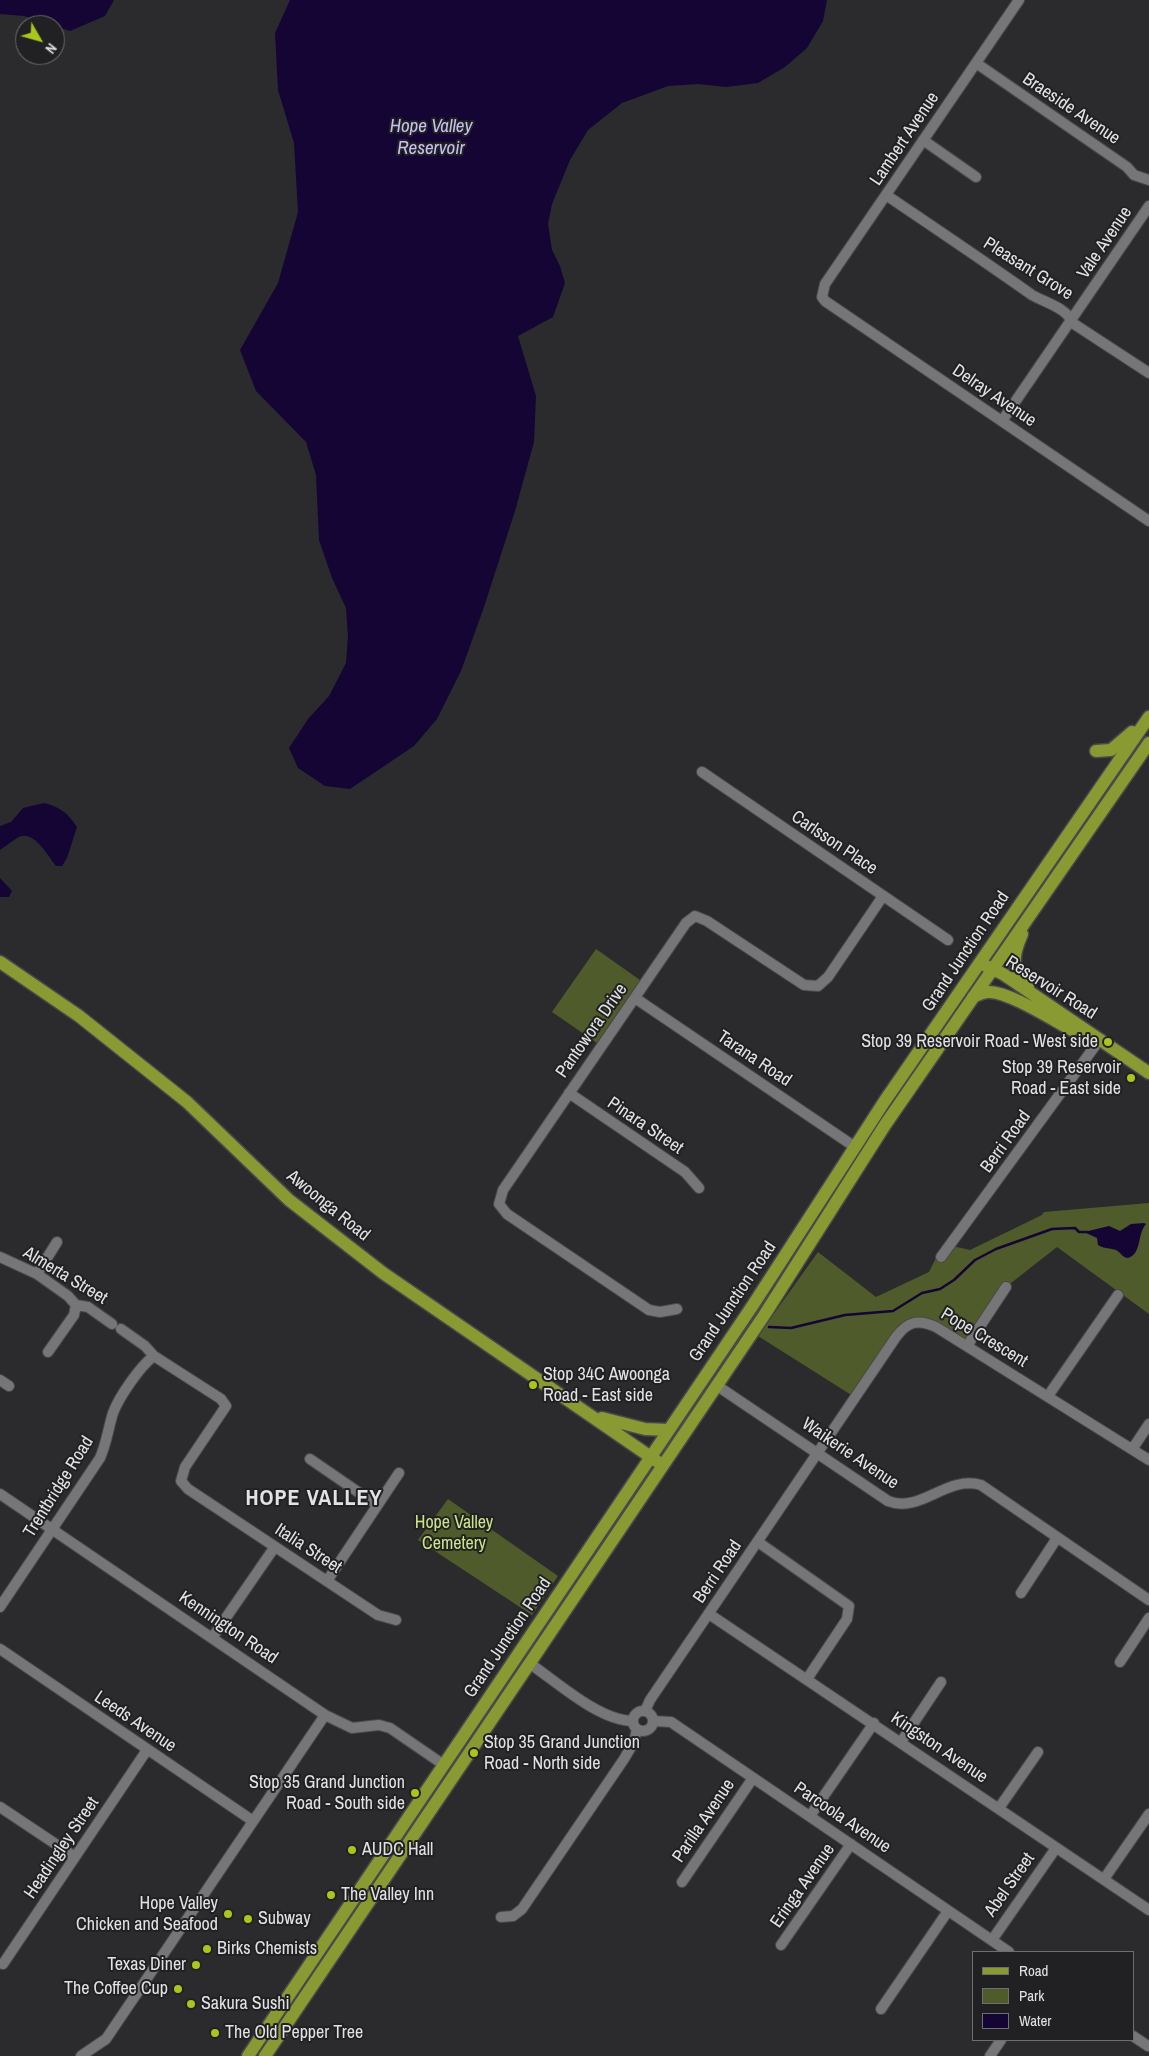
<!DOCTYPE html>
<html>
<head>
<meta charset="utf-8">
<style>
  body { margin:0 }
  #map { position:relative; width:1149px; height:2056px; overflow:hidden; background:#2b2b2d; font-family:"Archivo Narrow",sans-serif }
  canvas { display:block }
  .legend { position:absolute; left:972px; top:1951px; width:162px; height:90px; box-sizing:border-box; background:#212123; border:1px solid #6e6e70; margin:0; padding:6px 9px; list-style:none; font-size:15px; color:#e2e2e3 }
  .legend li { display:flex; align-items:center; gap:10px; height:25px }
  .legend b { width:25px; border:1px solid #6e6e70 }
  .north { position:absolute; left:15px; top:15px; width:50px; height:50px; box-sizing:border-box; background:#212123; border:1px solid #6e6e70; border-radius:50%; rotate:128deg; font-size:14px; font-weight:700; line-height:20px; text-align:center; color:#e2e2e3 }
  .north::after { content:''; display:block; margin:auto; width:18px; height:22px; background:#a8c71d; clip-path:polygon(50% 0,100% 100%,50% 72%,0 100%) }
</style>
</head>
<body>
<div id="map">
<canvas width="1149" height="2056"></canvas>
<ul class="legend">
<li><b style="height:6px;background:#899a33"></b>Road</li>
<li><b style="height:14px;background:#4f5b2a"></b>Park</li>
<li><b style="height:14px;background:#150535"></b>Water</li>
</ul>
<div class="north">N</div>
</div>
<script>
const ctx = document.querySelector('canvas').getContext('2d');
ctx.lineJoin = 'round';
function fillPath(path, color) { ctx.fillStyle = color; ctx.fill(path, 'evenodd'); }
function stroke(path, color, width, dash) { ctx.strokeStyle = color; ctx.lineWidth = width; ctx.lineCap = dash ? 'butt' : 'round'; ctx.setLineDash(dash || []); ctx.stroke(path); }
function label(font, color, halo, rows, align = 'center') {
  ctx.font = font + ' "Archivo Narrow",sans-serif'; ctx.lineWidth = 4; ctx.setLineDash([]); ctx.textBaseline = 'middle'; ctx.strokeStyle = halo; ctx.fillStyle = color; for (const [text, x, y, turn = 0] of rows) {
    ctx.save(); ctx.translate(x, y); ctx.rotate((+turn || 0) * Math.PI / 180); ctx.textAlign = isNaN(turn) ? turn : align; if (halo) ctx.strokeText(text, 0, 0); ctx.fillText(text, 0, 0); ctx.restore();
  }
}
fillPath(new Path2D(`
  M596 949 640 980 597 1043 552 1012Z
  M1149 1203V1314L1057 1247 1006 1287 967 1346 924 1322H912L856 1398 758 1336 818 1252 876 1297 929 1272 943 1244 970 1250 1042 1215 1044 1212Z
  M448 1499 558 1576 532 1615 418 1540Z`), '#4f5b2a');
fillPath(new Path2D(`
  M0 0H114L105 16 70 31 24 16 0 14Z
  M290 0H827L823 21 807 48 785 67 758 83 726 87 698 84 668 86 622 103 588 130 570 160 552 204 548 224 552 250 560 266 565 283 553 317 518 336 536 396 534 442 515 511 484 607 461 671 437 719 414 746 350 789 325 786 298 768 289 748 308 719 329 696 346 663 348 636 346 608 332 578 319 540 316 475 306 442 256 391 240 350 278 283 298 212 294 143 278 90 275 33Z
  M44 803C60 807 68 813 77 827L67 858 62 866H56C47 855 33 828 17 838 11 842 6 846 0 850V826L11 822 23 808Z
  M0 878 12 891 9 897H0Z
  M1144 1223 1146 1224C1137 1234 1142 1254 1128 1258 1121 1257 1122 1253 1116 1250 1111 1248 1104 1249 1098 1245L1097 1238 1084 1232 1109 1226 1120 1231 1131 1224Z`), '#150535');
stroke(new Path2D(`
  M769 1327 791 1328 845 1315 893 1311 922 1293 940 1289 954 1280 975 1260 996 1249 1052 1229 1075 1228 1079 1232H1087`), '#150535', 2.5);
const minor = new Path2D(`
  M1019 0 825 284 822 297 825 301 1149 521
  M976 63 1127 167 1134 175 1149 180
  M923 140 976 177
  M886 195C935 228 984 261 1032 295 1044 302 1069 309 1071 322L1149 373
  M1002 421 1149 206
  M702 772 948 940
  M635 998 855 1147
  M569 1093 685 1172 699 1188
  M0 1257 37 1274 68 1296 76 1305 88 1307 112 1324
  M941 1257 1095 1046
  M37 1274 57 1242
  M677 1309 660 1312 649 1310 507 1214 499 1204 503 1190 686 923 695 916 707 921 804 985 818 986 828 977 883 896
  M121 1329 145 1346 154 1356 221 1399 226 1406 185 1467 181 1481 188 1489 378 1615 396 1620
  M967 1346 1006 1287
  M48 1352 74 1315 76 1305
  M0 1380 9 1386
  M716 1385 888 1501C921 1514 946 1475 981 1485L1149 1600
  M1048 1396 1118 1295
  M1133 1448 1149 1424
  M310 1459 377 1505
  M0 1494 325 1715 352 1728 379 1725 390 1728 444 1765
  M758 1542 849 1606 847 1619 807 1679
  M327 1581 399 1473
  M1021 1593 1057 1538
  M0 1607 100 1458C107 1442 108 1429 113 1413 119 1397 140 1366 154 1356
  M709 1614 1149 1910
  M212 1638 274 1548
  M0 1649 253 1821
  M1120 1662 1149 1618
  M529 1663C557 1682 598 1720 632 1721
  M633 1721a10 10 0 1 1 20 0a10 10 0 1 1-20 0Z
  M645 1711 650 1700 896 1337C908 1321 918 1319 936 1327L1149 1460
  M653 1721 671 1722 1009 1952
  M901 1742 941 1682
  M0 1807 75 1857
  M999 1808 1038 1752
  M810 1816 874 1723
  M1104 1879 1149 1814
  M682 1882 753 1778
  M501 1917 513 1916 522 1909 624 1759 634 1742 637 1729
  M992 1940 1056 1848
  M781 1945 851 1844
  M3 1964 147 1750
  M881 2009 948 1911
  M1133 2036 1148 2046
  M81 2056 106 2039 325 1715
  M990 2056 1001 2040`);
const major = new Path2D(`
  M1096 751 1111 750 1132 732
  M1022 934C1012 957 1011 966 1028 986
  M0 962 79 1016 187 1102 289 1200 383 1273 658 1462
  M986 966 1003 974 1149 1073
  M973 997C978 995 983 992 988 992 1008 991 1053 1020 1072 1030
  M602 1418 645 1429 668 1430
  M248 2056 753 1305 884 1102 1149 717
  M265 2056 765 1314 885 1125 1149 743`);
stroke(minor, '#49494b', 12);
stroke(major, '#49494b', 15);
stroke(minor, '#767578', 10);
stroke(major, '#899a33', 12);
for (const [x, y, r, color] of [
  [1108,1042,5,"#a8c71d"],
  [1131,1078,5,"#a8c71d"],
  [533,1385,5,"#a8c71d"],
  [474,1753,5,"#a8c71d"],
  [415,1793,5,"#a8c71d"],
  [352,1850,5,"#a8c71d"],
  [331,1895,5,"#a8c71d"],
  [228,1914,5,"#a8c71d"],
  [248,1919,5,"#a8c71d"],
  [207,1949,5,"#a8c71d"],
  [196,1965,5,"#a8c71d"],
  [178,1989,5,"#a8c71d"],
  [191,2004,5,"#a8c71d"],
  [215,2033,5,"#a8c71d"]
]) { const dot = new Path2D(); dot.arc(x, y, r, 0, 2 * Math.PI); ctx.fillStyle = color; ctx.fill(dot); stroke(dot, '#212123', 2); }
label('18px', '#e2e2e3', '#212123', [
  ["Braeside Avenue",1071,109,34],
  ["Lambert Avenue",905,139,-56],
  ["Vale Avenue",1105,243,-56],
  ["Pleasant Grove",1028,269,32],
  ["Delray Avenue",994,396,34],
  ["Carlsson Place",834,843,34],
  ["Grand Junction Road",966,952,-56],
  ["Reservoir Road",1051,988,32],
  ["Pantowora Drive",592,1031,-55],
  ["Tarana Road",754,1059,34],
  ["Pinara Street",645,1126,34],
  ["Berri Road",1006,1142,-54],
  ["Awoonga Road",328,1206,39],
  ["Almerta Street",65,1276,31],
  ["Grand Junction Road",733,1302,-56],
  ["Pope Crescent",984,1338,31],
  ["Waikerie Avenue",850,1454,34],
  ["Trentbridge Road",59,1487,-58],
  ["Italia Street",308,1549,33],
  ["Berri Road",718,1572,-56],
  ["Kennington Road",228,1628,34],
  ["Grand Junction Road",508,1638,-56],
  ["Leeds Avenue",135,1722,34],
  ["Kingston Avenue",939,1748,34],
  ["Parcoola Avenue",842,1818,34],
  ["Parilla Avenue",704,1821,-56],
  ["Headingley Street",62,1848,-56],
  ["Abel Street",1010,1885,-55],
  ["Eringa Avenue",803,1886,-55]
]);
label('18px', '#e2e2e3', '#212123', [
  ["Stop 39 Reservoir Road - West side",1098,1042,"right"],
  ["Stop 39 Reservoir",1121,1068,"right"],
  ["Road - East side",1121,1089,"right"],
  ["Stop 34C Awoonga",543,1375],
  ["Road - East side",543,1396],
  ["Stop 35 Grand Junction",484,1743],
  ["Road - North side",484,1764],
  ["Stop 35 Grand Junction",405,1783,"right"],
  ["Road - South side",405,1804,"right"],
  ["AUDC Hall",362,1850],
  ["The Valley Inn",341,1895],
  ["Hope Valley",218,1904,"right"],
  ["Chicken and Seafood",218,1925,"right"],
  ["Subway",258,1919],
  ["Birks Chemists",217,1949],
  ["Texas Diner",186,1965,"right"],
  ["The Coffee Cup",168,1989,"right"],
  ["Sakura Sushi",201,2004],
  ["The Old Pepper Tree",225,2033]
], 'left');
label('18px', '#cce389', '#212123', [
  ["Hope Valley",454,1523],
  ["Cemetery",454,1544]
]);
label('italic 19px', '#c7bff2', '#212123', [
  ["Hope Valley",431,127],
  ["Reservoir",431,149]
]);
ctx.letterSpacing = '1px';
label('bold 22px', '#e2e2e3', '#212123', [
  ["HOPE VALLEY",314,1499]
]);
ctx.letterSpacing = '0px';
</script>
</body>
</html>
